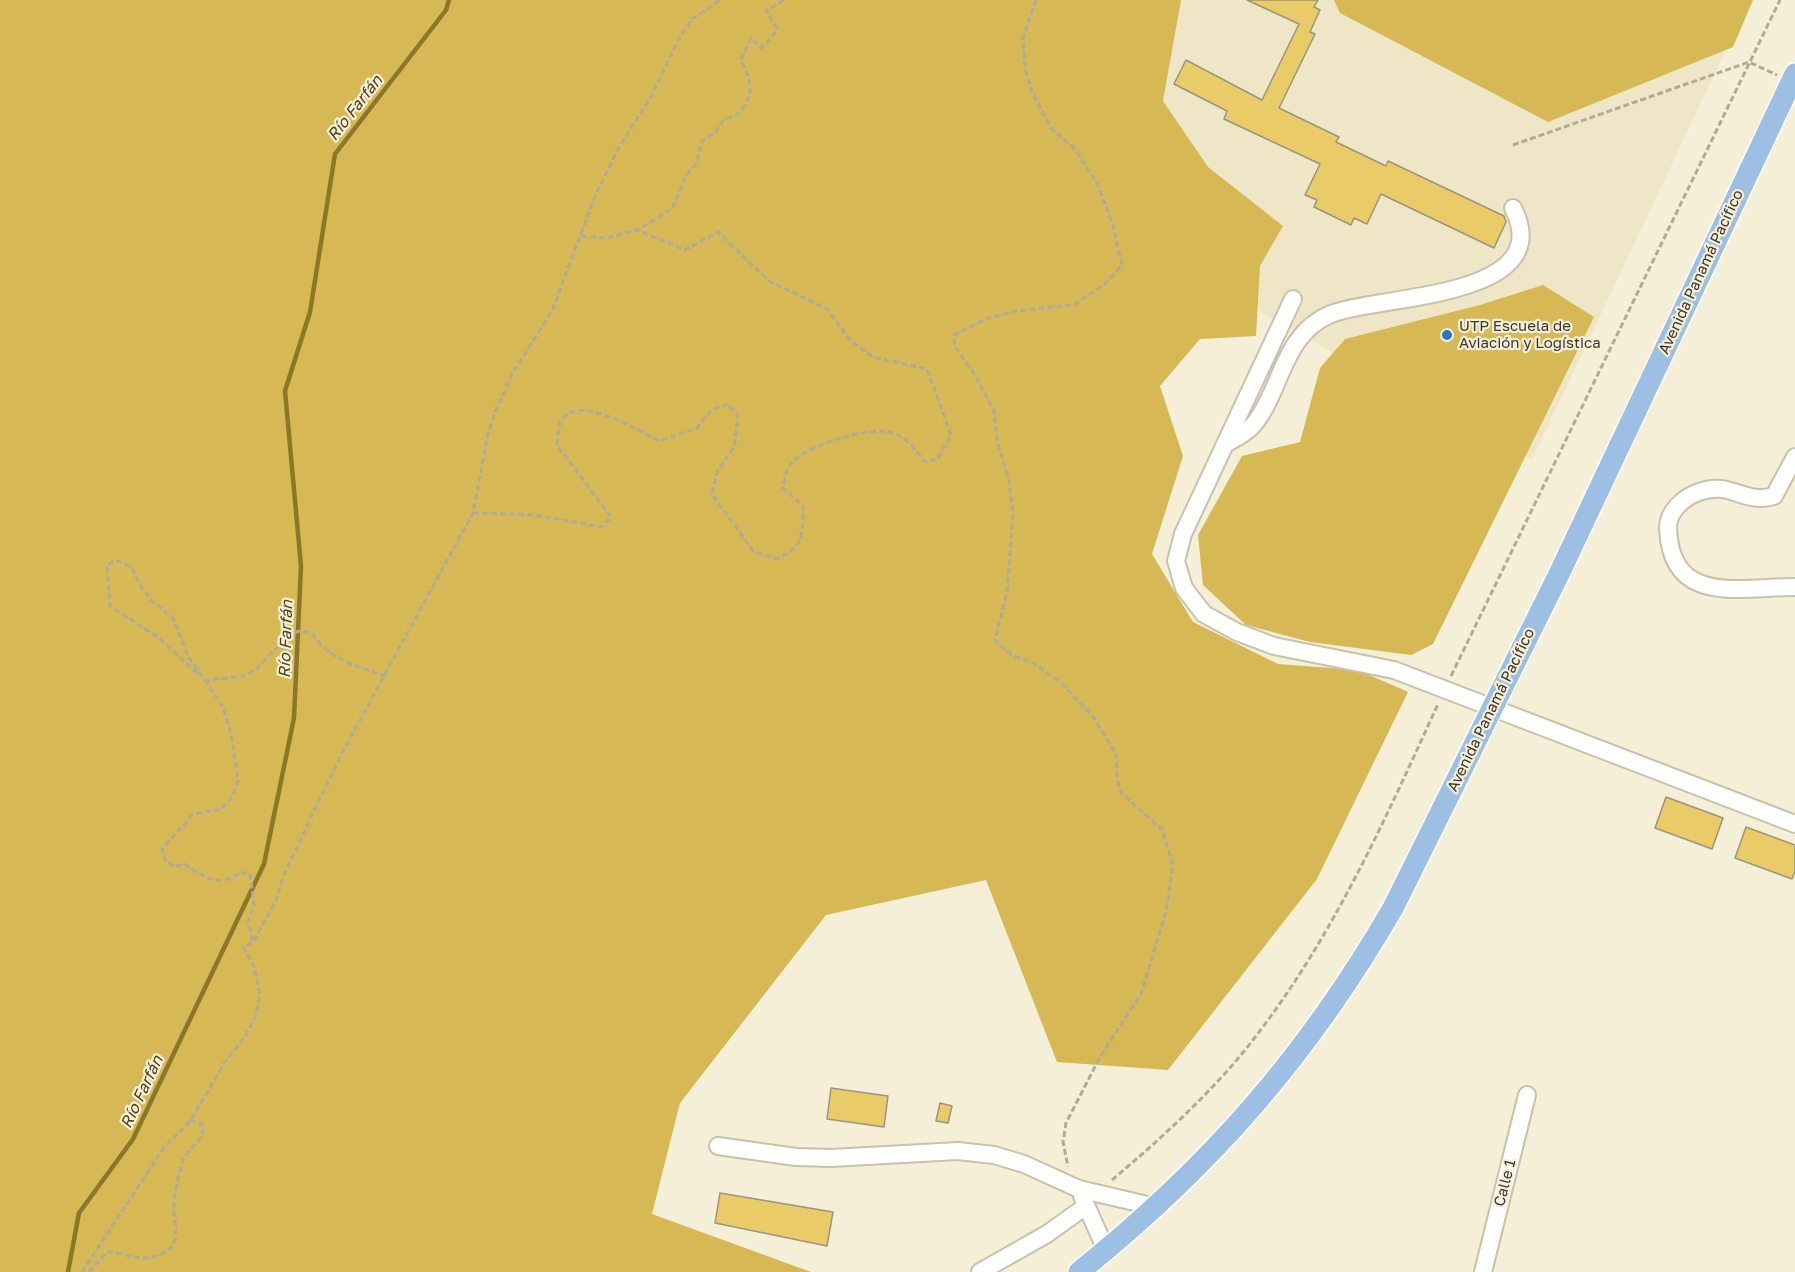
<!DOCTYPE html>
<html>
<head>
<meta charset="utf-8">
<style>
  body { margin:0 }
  canvas { display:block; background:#f6efd8 }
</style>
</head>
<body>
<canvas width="1795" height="1272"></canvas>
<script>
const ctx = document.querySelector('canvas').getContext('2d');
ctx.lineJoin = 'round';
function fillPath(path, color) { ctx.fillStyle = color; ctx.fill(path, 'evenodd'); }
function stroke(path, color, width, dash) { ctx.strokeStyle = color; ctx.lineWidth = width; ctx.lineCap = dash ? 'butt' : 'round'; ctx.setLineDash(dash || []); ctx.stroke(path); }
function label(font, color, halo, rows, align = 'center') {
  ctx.font = font + ' "Golos Text",sans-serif'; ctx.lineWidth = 4.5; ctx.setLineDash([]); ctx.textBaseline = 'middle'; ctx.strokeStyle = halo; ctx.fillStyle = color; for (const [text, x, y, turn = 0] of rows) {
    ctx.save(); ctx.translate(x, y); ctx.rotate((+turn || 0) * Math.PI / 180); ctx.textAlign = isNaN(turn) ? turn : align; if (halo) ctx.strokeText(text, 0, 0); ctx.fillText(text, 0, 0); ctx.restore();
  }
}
fillPath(new Path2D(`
  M1091 0H1712L1743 14 1532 460 1073 211Z`), '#efe6c7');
fillPath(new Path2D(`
  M0 0H1181L1163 101 1208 167 1283 226 1260 266 1256 336 1200 339 1160 386 1183 456 1152 554 1193 622 1278 664 1358 670 1408 692 1317 879 1168 1070 1057 1062 986 880 826 915 680 1103 652 1214 811 1272H0Z
  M1334 0H1753L1733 47 1548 122 1340 13Z
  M1543 285 1594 317 1433 644 1411 655 1310 642 1246 625 1203 585 1198 535 1242 456 1300 442 1320 368 1345 339 1480 305Z`), '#d6b854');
stroke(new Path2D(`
  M68 1272 79 1213 133 1139 264 864 294 718 301 566 285 391 310 312 335 154 446 10 449 0`), '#8c7729', 4.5);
const building = new Path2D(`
  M1247 0H1318L1314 7 1320 10 1310 32 1315 34 1279 108 1339 137 1336 142 1386 166 1388 161 1504 216 1506 222 1494 248 1381 194 1367 224 1354 218 1351 225 1314 207 1317 200 1305 195 1320 164 1224 119 1227 111 1174 84 1186 60 1262 100 1299 24Z
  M1666 797 1723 818 1712 849 1655 828Z
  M1746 827 1795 845V871L1792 879 1735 858Z
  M831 1088 888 1096 884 1127 827 1119Z
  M940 1103 952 1106 948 1123 936 1121Z
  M720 1193 833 1212 827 1246 715 1223Z`);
fillPath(building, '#e9cb68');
stroke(building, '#9b947f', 1.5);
const minor = new Path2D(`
  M1293 299 1183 534 1176 561 1184 588 1204 614 1237 632 1274 646 1394 670 1795 824
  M1225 444C1236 438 1247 433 1255 423 1283 386 1283 334 1331 314 1376 295 1560 300 1513 208
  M1795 457 1774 496C1744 505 1730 480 1699 492 1684 497 1668 511 1668 528 1671 606 1738 587 1795 587
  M718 1146 796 1157 831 1158 958 1151 994 1155 1024 1164 1079 1189 1156 1207
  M1082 1196 1106 1250
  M980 1272 1047 1234 1086 1206
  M1483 1272 1527 1095`);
const major = new Path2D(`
  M1079 1272C1211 1166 1308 1055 1393 908L1560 572 1795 74`);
stroke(minor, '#c8c1ab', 20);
stroke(major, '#fff', 24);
stroke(new Path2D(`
  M1036 0 1023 38 1025 69 1032 92 1051 128 1074 148 1096 181 1112 222 1122 265 1105 284 1074 305 1016 311 986 319 954 335 955 347 975 375 994 411 997 440 1009 481 1013 514 1007 592 995 640 1013 656 1032 662 1061 683 1094 718 1116 754 1117 778 1121 793 1162 829 1173 865 1166 912 1141 994 1100 1057 1066 1123 1063 1142 1068 1167
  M1513 145 1749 62 1777 75
  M581 236 605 238 637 230 672 209 687 174 696 164 702 141 715 132 723 121 741 112 750 95 749 78 741 60 751 38 761 48 772 37 777 28 766 11 784 0
  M473 513 535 515 602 527 611 517 557 445C558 438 558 427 561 421 577 392 639 431 659 441L697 428 711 410 727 404 738 415 734 447 717 472 712 494 753 551 776 559C804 547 803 535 803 506L783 488C784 478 787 466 795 459 813 444 872 425 893 433 907 438 916 450 924 461L937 460 951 435 927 369 873 357 851 341 827 309 769 281 718 232 685 250 637 230
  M1451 676 1780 0
  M204 681 243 676 256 670 272 652 298 631 312 633C328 659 358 667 386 676
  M254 941 276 900 284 874 342 753 473 513 488 434 496 410 514 371 552 311 595 196 619 147 651 97 678 40 692 19 720 0
  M1112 1180C1159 1140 1206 1098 1245 1050 1329 946 1383 824 1438 704
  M82 1272 163 1149 191 1120 225 1062 245 1037 256 1015 260 995 254 966 243 947 253 942 248 921 254 906 250 873C238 871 234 879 223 880 208 882 194 870 183 863L176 867 166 862 162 849 193 814 222 809 232 797 238 781 231 733 222 705 188 656 173 618 154 603 140 585 132 568 116 560 107 565 110 606 159 638 199 675
  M89 1272 107 1252C123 1252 136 1261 152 1257 188 1249 172 1225 174 1201 175 1188 179 1173 183 1161 187 1151 197 1143 203 1135L202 1124 191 1120`), '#b0aa98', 3, [6, 3]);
stroke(minor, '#fff', 16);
stroke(major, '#9dbfe4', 21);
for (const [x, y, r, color] of [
  [1447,335,6,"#2478c6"]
]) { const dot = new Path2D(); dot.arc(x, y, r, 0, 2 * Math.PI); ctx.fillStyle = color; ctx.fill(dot); stroke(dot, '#f6efd8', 2); }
label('15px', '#3a372e', '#f6efd8', [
  ["Avenida Panamá Pacífico",1701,272,-65],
  ["Avenida Panamá Pacífico",1491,710,-64],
  ["Calle 1",1505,1183,-76]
]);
label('15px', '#3a372e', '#f6efd8', [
  ["UTP Escuela de",1459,326],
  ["Aviación y Logística",1459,343]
], 'left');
label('italic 16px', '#4d4016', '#f6efd8', [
  ["Río Farfán",355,108,-52],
  ["Río Farfán",286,639,-88],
  ["Río Farfán",142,1092,-65]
]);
</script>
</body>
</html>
